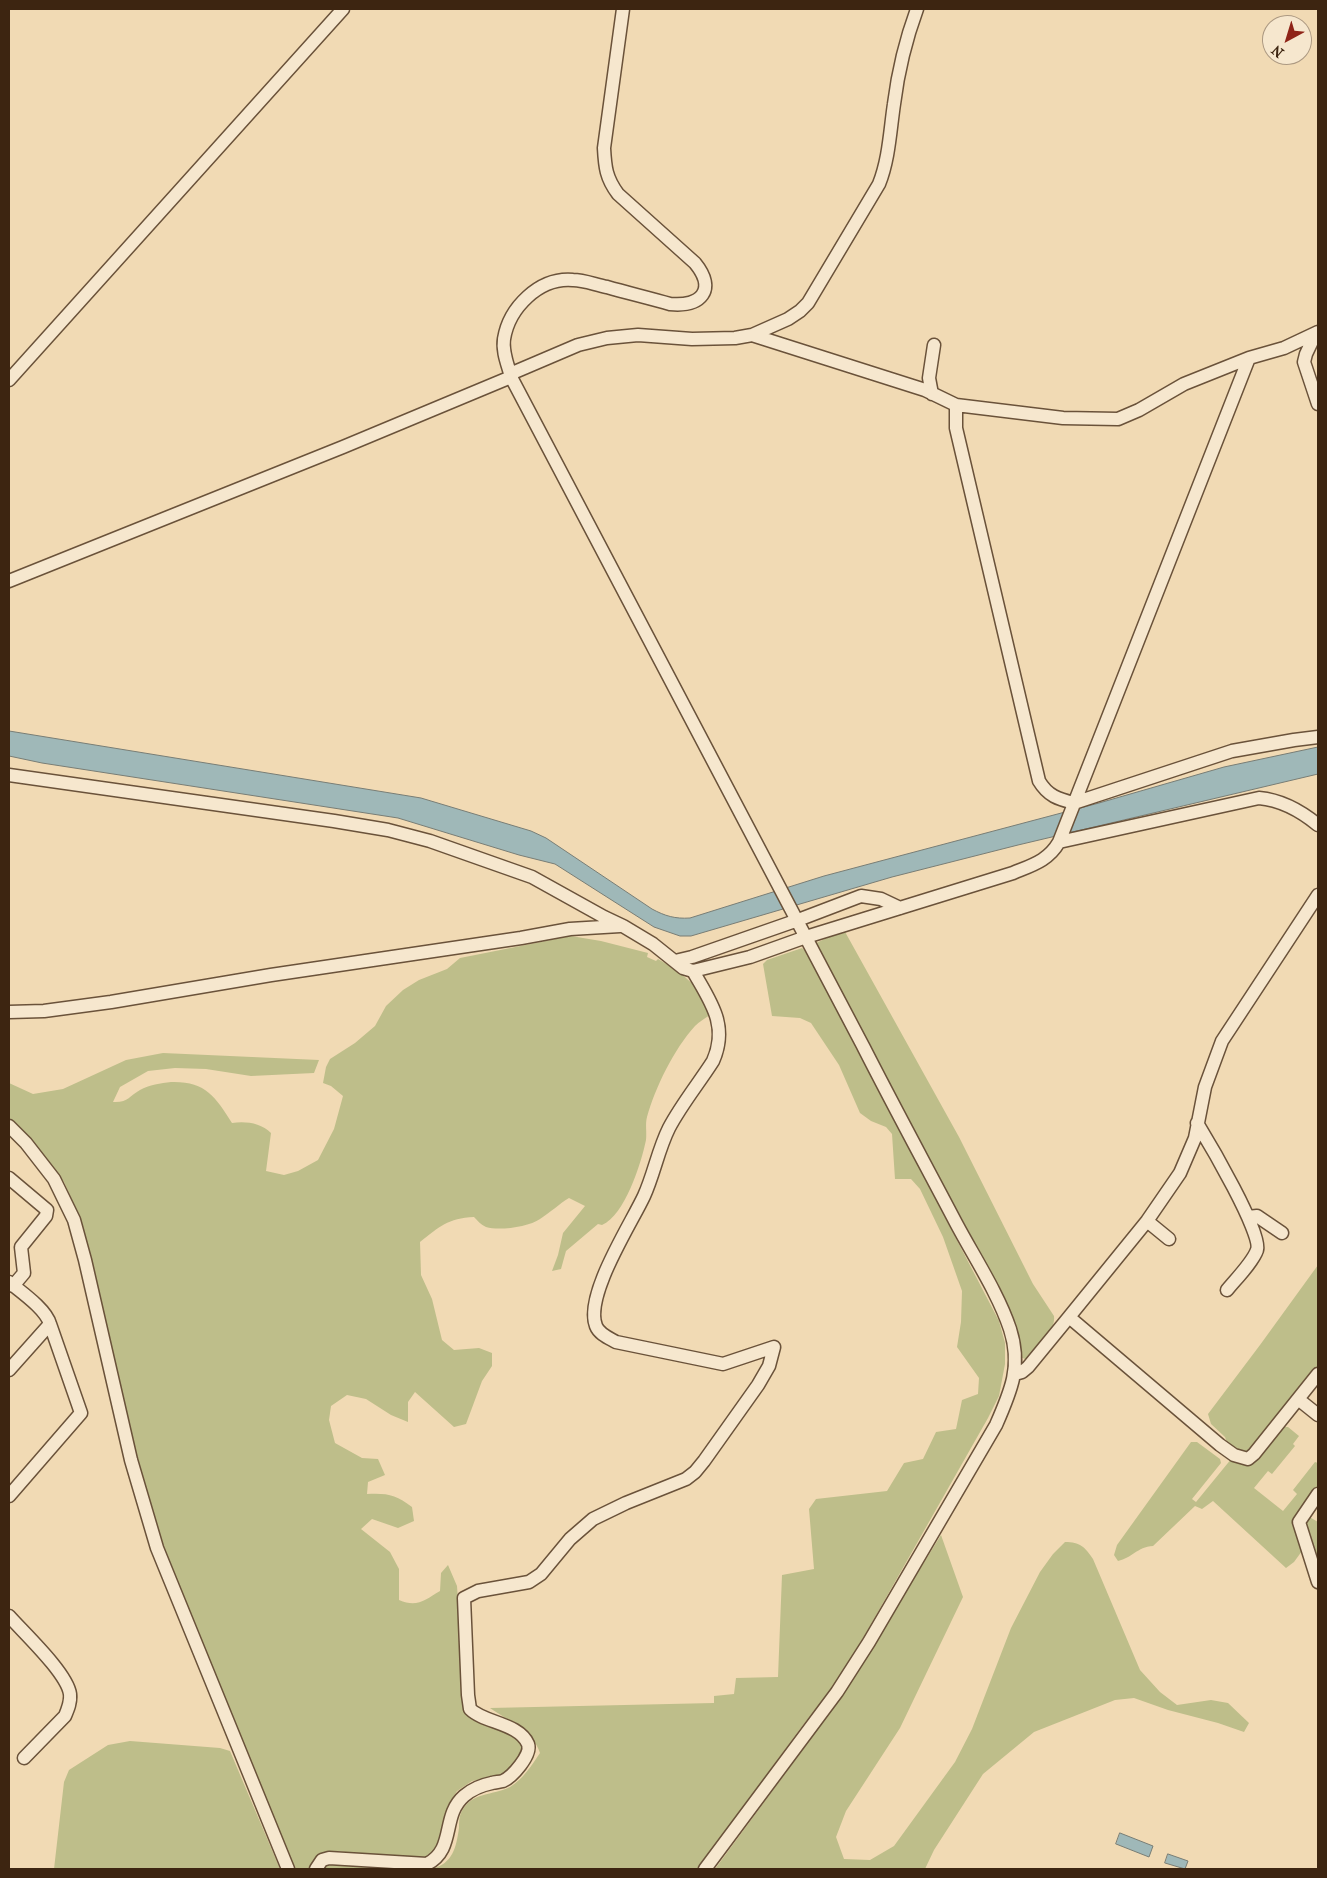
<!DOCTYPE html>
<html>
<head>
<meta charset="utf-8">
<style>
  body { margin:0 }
  #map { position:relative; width:1327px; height:1878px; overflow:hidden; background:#f1dab4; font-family:"IM FELL French Canon",serif }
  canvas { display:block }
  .frame { position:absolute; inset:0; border:10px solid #3d2511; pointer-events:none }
  .north { position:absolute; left:1262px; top:15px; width:50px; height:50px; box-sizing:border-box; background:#f6e7ce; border:1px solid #ac9982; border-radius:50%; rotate:219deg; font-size:14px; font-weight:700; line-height:20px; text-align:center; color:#3d2511 }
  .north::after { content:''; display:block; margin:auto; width:18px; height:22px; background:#8f2418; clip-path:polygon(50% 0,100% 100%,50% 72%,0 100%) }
</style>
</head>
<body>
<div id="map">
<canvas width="1327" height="1878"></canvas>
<div class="frame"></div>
<div class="north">N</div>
</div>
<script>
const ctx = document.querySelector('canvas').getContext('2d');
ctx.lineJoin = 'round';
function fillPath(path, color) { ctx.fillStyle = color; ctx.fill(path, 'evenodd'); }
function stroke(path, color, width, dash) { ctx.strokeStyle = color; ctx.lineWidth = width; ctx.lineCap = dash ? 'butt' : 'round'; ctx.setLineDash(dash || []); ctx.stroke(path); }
fillPath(new Path2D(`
  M844 930 959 1137 1033 1284 1054 1316C1056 1331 1037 1347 1028 1358L1025 1359 1020 1357 999 1288 814 944Z
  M571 936 601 941 648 953 647 957 656 961 658 959 678 971 703 993 710 1015C705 1018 699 1022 695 1026 674 1049 655 1088 647 1117 645 1124 647 1132 646 1140 641 1164 625 1215 602 1225L598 1224 566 1251 561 1269 552 1271 558 1255 563 1233 585 1206 569 1198C559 1204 551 1212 540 1219 529 1227 499 1231 486 1227 481 1225 477 1220 474 1217 448 1218 439 1227 420 1242L421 1275 432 1299 442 1340 454 1350 479 1348 492 1353V1366L482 1381 466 1424 454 1427 415 1392 408 1402V1422L391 1415 366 1399 347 1395 331 1406 329 1420 335 1443 362 1458 378 1459 385 1475 368 1482 367 1494C388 1493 396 1495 412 1507L414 1521 398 1528 372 1519 361 1529 390 1552 399 1569V1600C417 1608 425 1600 440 1591L441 1573 448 1565 457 1586 465 1699 497 1725 521 1740V1748L519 1757 511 1768 500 1775 472 1781 457 1791 448 1805 442 1839 428 1858 407 1860 337 1851 325 1854 311 1869H293L160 1543 146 1500 79 1216 64 1182 25 1133 9 1118V1083L33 1094 63 1089 126 1060 163 1053 319 1060 314 1073 251 1076 206 1069 175 1068 148 1071 120 1087 113 1102C128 1103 129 1096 140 1090 149 1085 161 1083 171 1082 205 1081 215 1096 232 1123 246 1121 261 1123 271 1133L266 1171 284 1175 298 1171 318 1160 334 1129 343 1096 331 1086 323 1083 326 1067 330 1059 355 1043 375 1026 386 1006 403 990 419 980 447 969 460 958Z
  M802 948 807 952 999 1321 1005 1343V1364L999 1396 988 1418 862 1640 831 1689 800 1729 698 1869H432C453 1863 456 1848 459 1828 459 1823 459 1817 461 1813 471 1791 493 1796 510 1787 523 1779 532 1765 540 1753 534 1732 507 1720 490 1708L714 1703V1696L734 1694 736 1678 778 1677 782 1575 814 1569 809 1509 816 1499 887 1491 904 1463 923 1459 936 1432 956 1429 962 1400 978 1394 979 1378 957 1347 961 1322 962 1291 943 1237 920 1189 911 1179H895L892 1134 886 1127 871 1121 860 1113 839 1065 811 1023 800 1018 772 1016 763 964 767 960Z
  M1318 1265V1369L1246 1455 1228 1445 1225 1437 1211 1424 1208 1414 1260 1345Z
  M1283 1427H1288L1299 1436 1293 1444 1295 1446 1272 1474 1268 1471 1254 1488 1283 1511 1297 1494 1293 1490 1315 1462 1318 1463V1492L1294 1522 1302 1551 1294 1562 1286 1568 1213 1501 1202 1509 1195 1506 1153 1546C1137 1547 1132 1558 1118 1561L1114 1555 1117 1545 1191 1442H1197L1220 1459 1221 1463 1192 1499 1196 1502 1232 1458 1237 1461Z
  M1306 1515 1318 1522V1570L1305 1526Z
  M941 1535 963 1597 900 1728 846 1811 836 1837 844 1859 870 1860 894 1846 955 1762 972 1729 1011 1628 1040 1572 1053 1554 1065 1542C1080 1542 1085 1547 1093 1559L1140 1670 1160 1692 1177 1705 1211 1700 1228 1703 1249 1723 1244 1732 1218 1723 1168 1710 1134 1698 1115 1700 1034 1732 983 1774 934 1850 925 1869H715L834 1707Z
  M130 1741 220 1748 230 1751 280 1869H54L64 1782 69 1770 108 1745Z
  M334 1864 384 1867 399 1869H323L325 1867Z`), '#bebe8a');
const water = new Path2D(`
  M9 731 421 798 531 831 546 838 652 909C665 916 675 919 690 918L824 876 1099 803 1224 767 1318 747V774L1018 845 892 877 691 936H680L654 927 555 864 519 855 398 818 42 763 9 756Z
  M1120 1833 1153 1846 1149 1857 1116 1844Z
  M1168 1854 1188 1861 1185 1869 1165 1863Z`);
fillPath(water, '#9fb8b8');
stroke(water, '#787d75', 1);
const minor = new Path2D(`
  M623 9 604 148C605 167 606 178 618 194L695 263C717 290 701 307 670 304 649 298 628 293 607 287 596 285 584 280 573 280 539 277 509 308 504 339 502 352 508 365 511 377 629 600 746 823 863 1046 893 1105 925 1164 956 1223 974 1257 998 1293 1010 1329 1022 1366 1011 1391 996 1425L869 1642 837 1692 705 1869
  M1318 332 1284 348 1249 358 1184 384 1139 410 1118 419 1063 418 956 405V428L1039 781C1048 796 1058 799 1074 803L1232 751 1294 740 1318 737
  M1316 333 1306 354 1304 362 1318 404
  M752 335 925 390 956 405
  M510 374 578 345 607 338 638 335 692 339 735 338 752 335 788 319 800 311 808 303 879 184C889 159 890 131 894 104 898 72 906 39 917 9
  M9 380 343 9
  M932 394 929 378 934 345
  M9 581 343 447 511 377
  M9 775 334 821 388 830 430 841 532 877 604 917 623 926 653 944 683 968 693 971 750 957 806 937 1013 873C1032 865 1048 861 1059 842L1249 358
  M1059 842 1259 798C1281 800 1301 811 1318 825
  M675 961 692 957 798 920 861 896 881 899 900 908
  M9 1012 44 1011 111 1002 271 975 521 938 570 929 620 926
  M1197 1123C1208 1141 1263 1234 1257 1250 1253 1262 1236 1279 1227 1290
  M9 1126 26 1143 54 1179 74 1220 85 1260 131 1460 157 1548 288 1869
  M9 1178 47 1210 46 1216 21 1247 24 1273 13 1286
  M1248 1217 1257 1216 1282 1233
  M1147 1221 1169 1239
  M9 1282C21 1292 46 1309 50 1324L9 1370
  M1069 1317 1147 1221 1180 1173 1195 1138 1205 1087 1222 1041 1318 895
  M1015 1374 1022 1372 1028 1367 1069 1317 1220 1445 1234 1455 1248 1459 1254 1454 1318 1374
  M1298 1399 1318 1415
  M1318 1494 1299 1522 1318 1582
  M9 1496 81 1413 50 1324
  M9 1616C24 1633 67 1673 70 1694 71 1702 68 1709 65 1716L24 1758
  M316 1869 322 1860 329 1858 427 1864C456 1849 441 1816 464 1796 472 1789 482 1785 492 1783 495 1782 499 1782 503 1781 512 1777 532 1755 528 1744 519 1723 484 1723 470 1709L468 1695 464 1598 478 1591 529 1582 541 1574 570 1539 593 1519 626 1503 686 1479 695 1472 704 1461 758 1385 769 1366 774 1347 723 1364 616 1342C609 1338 599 1334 596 1326 584 1296 631 1224 644 1196 654 1174 658 1150 669 1128 681 1105 699 1083 713 1061 729 1025 710 1001 693 971`);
stroke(minor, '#6a523a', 15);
stroke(minor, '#f6e7ce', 12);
</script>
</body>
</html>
